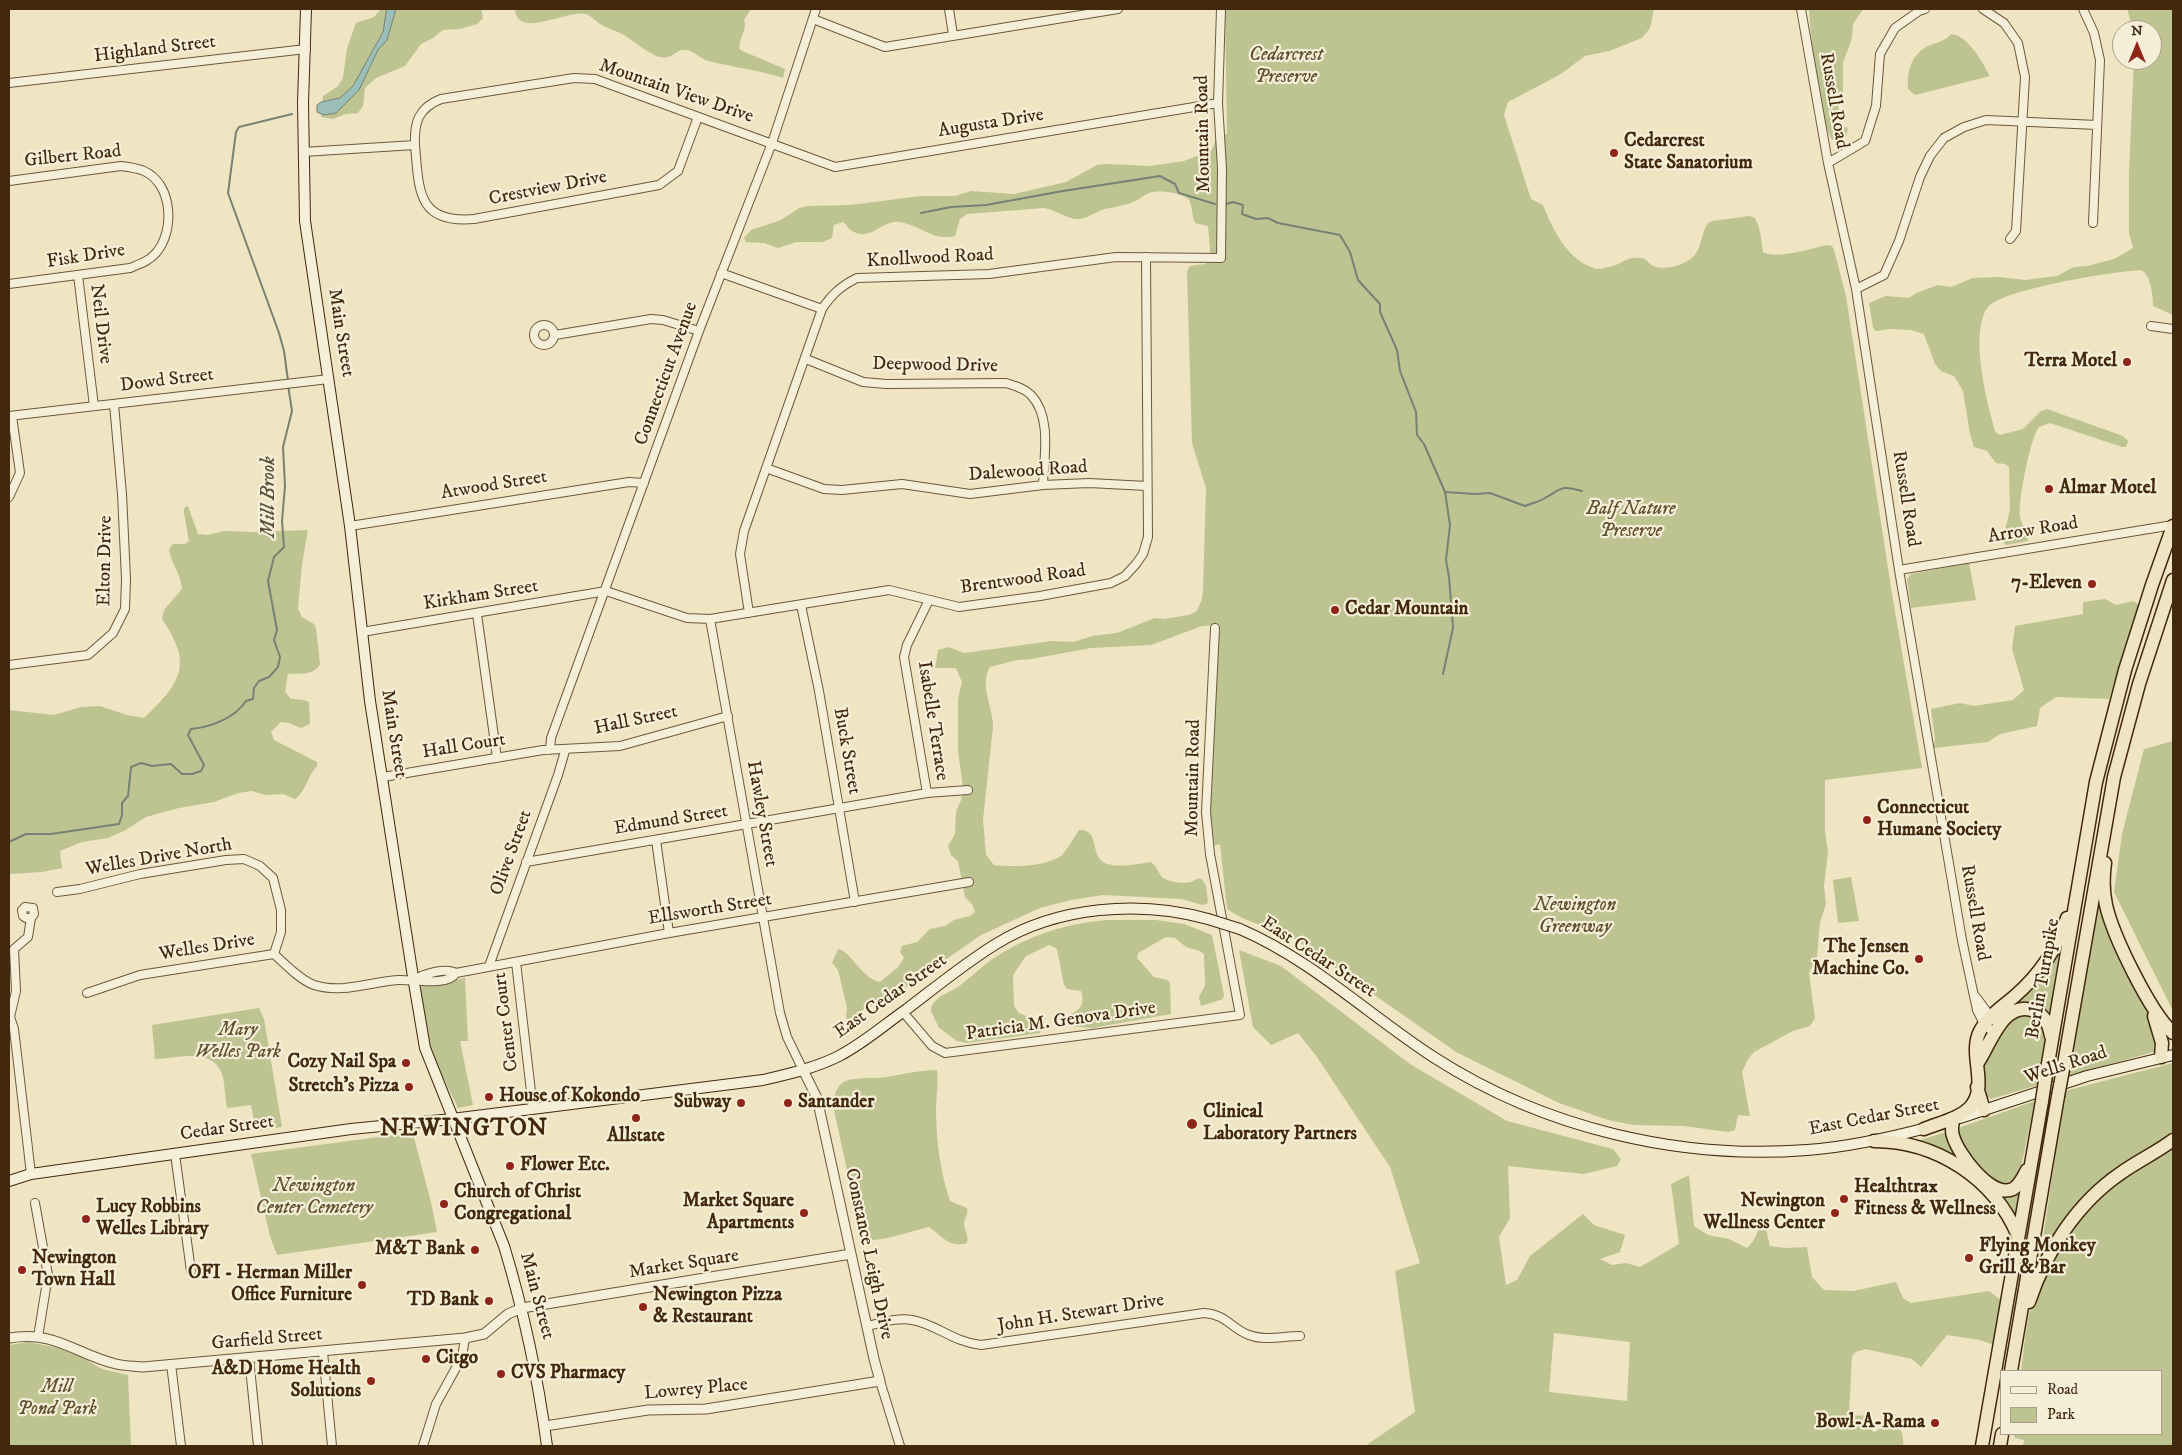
<!DOCTYPE html>
<html>
<head>
<meta charset="utf-8">
<style>
  body { margin:0 }
  #map { position:relative; width:2182px; height:1455px; overflow:hidden; background:#efe5c3; font-family:"IM FELL DW Pica",serif }
  canvas { display:block }
  .frame { position:absolute; inset:0; border:10px solid #42290e; pointer-events:none }
  .legend { position:absolute; left:2000px; top:1370px; width:162px; height:65px; box-sizing:border-box; background:#f5eed8; border:1px solid #ad9f87; margin:0; padding:6px 9px; list-style:none; font-size:15px; color:#42290e }
  .legend li { display:flex; align-items:center; gap:10px; height:25px }
  .legend b { width:25px; border:1px solid #ad9f87 }
  .north { position:absolute; left:2112px; top:20px; width:50px; height:50px; box-sizing:border-box; background:#f5eed8; border:1px solid #ad9f87; border-radius:50%; rotate:0deg; font-size:14px; font-weight:700; line-height:20px; text-align:center; color:#42290e }
  .north::after { content:''; display:block; margin:auto; width:18px; height:22px; background:#8f2418; clip-path:polygon(50% 0,100% 100%,50% 72%,0 100%) }
</style>
</head>
<body>
<div id="map">
<canvas width="2182" height="1455"></canvas>
<div class="frame"></div>
<ul class="legend">
<li><b style="height:6px;background:#f5eed8"></b>Road</li>
<li><b style="height:14px;background:#bdc391"></b>Park</li>
</ul>
<div class="north">N</div>
</div>
<script>
const ctx = document.querySelector('canvas').getContext('2d');
ctx.lineJoin = 'round';
function fillPath(path, color) { ctx.fillStyle = color; ctx.fill(path, 'evenodd'); }
function stroke(path, color, width, dash) { ctx.strokeStyle = color; ctx.lineWidth = width; ctx.lineCap = dash ? 'butt' : 'round'; ctx.setLineDash(dash || []); ctx.stroke(path); }
function label(font, color, halo, rows, align = 'center') {
  ctx.font = font + ' "IM FELL DW Pica",serif'; ctx.lineWidth = 4.5; ctx.setLineDash([]); ctx.textBaseline = 'middle'; ctx.strokeStyle = halo; ctx.fillStyle = color; for (const [text, x, y, turn = 0] of rows) {
    ctx.save(); ctx.translate(x, y); ctx.rotate((+turn || 0) * Math.PI / 180); ctx.textAlign = isNaN(turn) ? turn : align; if (halo) ctx.strokeText(text, 0, 0); ctx.fillText(text, 0, 0); ctx.restore();
  }
}
fillPath(new Path2D(`
  M381 9H481L483 18 477 24 460 29 443 30 433 38 421 44 405 66 376 78 365 88 363 106 358 113 346 114 333 119 321 117 323 96 338 86 343 78 347 48 356 23 374 17Z
  M515 9H751L744 20C748 31 737 39 740 50L785 69 783 78C758 70 733 67 708 61 699 58 694 50 685 50 675 49 673 60 660 57 652 56 632 40 624 35 617 31 608 29 600 24 595 21 591 15 585 14 567 10 517 40 515 9Z
  M1225 9H1654L1650 28 1642 38 1609 51 1585 56 1561 74 1508 102 1504 115 1531 199 1543 205C1552 228 1567 260 1594 268 1598 270 1605 268 1609 267 1622 265 1625 256 1641 258 1647 259 1648 263 1653 266 1665 271 1684 265 1693 257 1702 249 1701 232 1708 223L1712 221 1750 216 1755 218C1761 229 1761 240 1763 252 1775 260 1813 248 1827 245L1832 246 1834 250 1846 296 1892 594 1922 768 1825 780V831L1828 853 1824 886 1826 904 1820 922 1817 957 1809 973 1815 1018 1810 1026 1793 1031 1754 1052 1748 1059 1742 1072 1750 1116 1738 1115 1735 1130 1728 1132 1684 1126 1634 1125 1608 1120 1559 1103 1456 1052 1293 938C1272 927 1246 923 1227 909L1220 844 1213 846 1208 813 1218 625 1202 626 1151 645 1091 648 1031 659 1017 660 990 667C979 686 993 707 993 726L983 820 986 855 994 865C1013 867 1044 867 1061 856 1066 852 1075 836 1079 830 1100 829 1090 853 1103 862 1115 869 1138 864 1151 862 1157 866 1158 873 1163 878 1169 882 1184 884 1191 882 1196 880 1196 878 1202 879L1206 886 1208 903 1203 905 1181 899 1103 895 1071 900 1040 908 981 935 899 992 880 1004 866 1007 851 1021 846 1018 847 1007 838 970 832 963 838 949C852 952 861 978 880 982L898 967 904 958 900 952 902 946 917 942 930 929 945 926 954 920 970 916 975 912 972 904 965 897 958 861 951 855 948 846 955 834 956 812 961 800 963 787 958 751V699L962 682 956 668H935L938 650 949 647 964 653 1052 641 1074 642 1092 636 1117 633 1155 618 1164 619 1189 615 1197 611 1202 599 1203 589 1206 488 1192 443 1187 271 1190 266 1205 264 1211 260 1208 226 1195 223C1192 216 1192 205 1189 200 1185 193 1160 190 1153 192 1146 193 1141 198 1136 201 1126 205 1116 207 1105 209 1097 211 1090 217 1080 219 1067 220 1057 210 1044 208L967 214 960 219 955 236C932 241 922 226 900 222 882 219 872 241 854 232 849 230 847 225 843 222L834 225 832 238 823 242H796L778 248 764 243 746 242 744 238 751 230 781 220 799 208 808 206 851 205 920 196H955L971 191 1014 194 1066 182 1097 165 1106 164 1150 166 1184 161 1212 150 1217 137 1227 134Z
  M1809 9H1863L1853 24 1852 38 1843 63V101L1838 105 1841 125 1848 128 1846 137 1833 140C1820 129 1810 30 1809 9Z
  M2127 9H2173V315L2153 306C2153 295 2151 275 2141 270 2115 271 2003 289 1988 307 1969 331 1987 406 1996 433L2000 435 2023 429 2041 411 2047 409 2123 436 2128 441 2126 447H2122L2050 423 2039 427C2030 438 2018 503 2020 516 2021 526 2029 531 2028 541L2006 545 2002 541 2010 510 2009 467 2005 464 1996 463 1987 451 1974 447 1970 434 1963 391 1954 376 1941 371 1935 364 1924 334 1911 330 1889 329 1876 331 1873 328 1869 303 1886 296 1909 298 1916 293 1938 285 1951 287 1973 278 1998 277 2025 280 2057 276 2074 267 2087 266 2114 259 2130 250 2133 247 2129 234V172L2134 60H2152V30H2133Z
  M1951 34C1969 36 1982 62 1990 76L1915 95 1908 89C1907 72 1910 57 1926 47 1936 42 1943 43 1951 34Z
  M188 506 198 534 207 535 225 531 253 532 308 530 302 564 298 609 302 617 314 624 316 628 320 664C314 676 299 673 288 674L285 692 291 699 304 700 309 702 310 724 301 728 289 723 281 722 271 732 274 740 317 762V766C308 775 306 791 295 799L283 794 265 795 252 791 238 793 214 802 179 808 146 817 124 831 108 838 82 842 60 851 62 868 42 872 9 874V710L54 715 81 707 100 706 127 715 144 718C182 682 193 664 162 619L164 610 182 589C181 574 171 564 169 549L173 544H185L189 541 184 513V508Z
  M1969 563 1976 600 1911 608 1907 579 1911 574Z
  M2105 599 2116 605 2133 601 2139 605 2109 699 2056 697 2040 708 2037 726 2000 734 1988 742 1933 748 1935 739 1931 709 1960 703 1974 706 2013 700 2024 690 2012 649 2015 626 2083 614V602Z
  M2173 741V1011L2114 892 2122 834 2144 749Z
  M2100 876 2102 890 2152 1017 2157 1051 2068 1076Z
  M1851 877 1859 921 1838 923 1833 880Z
  M1108 920H1156L1184 924 1212 935 1224 995 1223 999 1201 1006 1199 997 1205 985 1204 954 1200 951 1186 947 1175 938 1166 937 1138 953 1137 958 1154 977 1167 980 1170 983 1171 1014 1092 1028 1069 1026 1068 1018 1069 1014C1081 1011 1085 1003 1081 991L1067 989 1064 985 1057 949 1049 945 1026 956 1013 975 1014 1006 1019 1013 1039 1021 1042 1029 1040 1033 967 1043 957 1041 939 1028 931 1011C931 998 949 993 958 987 970 978 980 968 991 960 1026 936 1066 923 1108 920Z
  M1239 950 1281 966 1410 1064 1507 1121 1613 1149 1621 1159 1617 1166 1584 1174 1508 1166 1510 1218 1499 1237 1506 1285 1517 1280 1530 1256 1583 1214 1594 1225 1625 1235 1620 1252 1600 1259 1612 1265 1626 1263 1640 1267 1679 1244 1671 1184 1689 1175 1694 1226 1708 1235 1729 1239 1747 1248C1757 1240 1756 1230 1764 1220L1770 1246 1785 1248 1807 1247 1812 1277 1824 1290 1853 1291 1896 1282 1903 1298 1911 1303 1989 1291 2001 1300 1994 1345 1980 1340 1947 1335 1921 1367 1912 1359 1865 1349 1856 1352 1852 1356 1849 1415 1869 1416 1868 1427 1874 1432C1878 1430 1885 1426 1889 1425 1902 1424 1904 1437 1903 1446H1365L1415 1412 1395 1271 1420 1263 1390 1167 1317 1057 1298 1033 1271 1045 1253 1027ZM1554 1333 1630 1342 1627 1401 1549 1392Z
  M2057 954H2059L2049 1018 2041 1010 1996 1018Z
  M465 978 468 1041H460L473 1105 458 1108 430 1050 418 988 425 985Z
  M259 1008 264 1019 282 1127 256 1131 251 1105 227 1108C225 1098 225 1087 223 1077 215 1046 178 1058 155 1059L152 1025Z
  M2023 1014 2040 1018 2046 1033 2038 1085 1991 1099C1971 1087 1988 1047 1998 1032 2004 1024 2015 1017 2023 1014Z
  M2173 1063V1134L2076 1210 2040 1258 2065 1091Z
  M937 1070C939 1084 936 1095 936 1109 936 1140 940 1170 950 1201L967 1208C969 1215 964 1218 964 1225 965 1232 969 1236 967 1243 950 1249 941 1235 929 1227 906 1232 885 1242 862 1240L834 1110C833 1101 834 1091 841 1084 849 1076 876 1079 887 1077 903 1074 920 1070 937 1070Z
  M2035 1101 2019 1177 2010 1185H2001L1985 1174 1961 1146 1958 1130 1961 1127Z
  M1946 1132 1974 1172 1917 1143V1141Z
  M409 1133 413 1134 431 1202 437 1232 277 1255 270 1236 251 1154Z
  M2173 1147V1446H2023L2024 1440 2015 1438 2014 1434H2161V1371H2021C2024 1351 2025 1330 2030 1310 2042 1266 2078 1212 2115 1184 2133 1171 2154 1159 2173 1147Z
  M1993 1190 2006 1196 2019 1192 2015 1218Z
  M29 1342 58 1348 83 1358 102 1369 128 1375 131 1446H9V1345Z`), '#bdc391');
const water = new Path2D(`
  M387 9H396L387 40 378 50 359 90 336 113 324 115 317 112V105L321 102 340 98 353 86 383 32Z`);
fillPath(water, '#9bbeb9');
stroke(water, '#778275', 1);
stroke(new Path2D(`
  M1226 204 1233 202 1243 205 1242 214 1256 219 1268 218 1278 223 1340 235 1350 252 1358 280 1380 304V312L1397 350 1400 371 1416 412 1417 435 1424 444 1445 492 1450 525 1446 560 1449 577 1453 628 1443 674
  M921 213 951 207 986 205 1063 191 1160 176 1175 184 1179 193 1215 204
  M288 381 284 351 279 333 228 193 236 132 239 127 292 114
  M1445 492 1475 494 1490 493 1525 506C1532 503 1539 502 1545 498 1563 488 1560 485 1582 491
  M9 842 26 834H51L119 824 122 815V803L128 796 131 767 141 763 152 766 171 764 182 774H192L201 771 204 765 188 735 191 729C211 727 235 718 246 701L253 699 254 688 259 681 269 677 278 667 280 657 274 640 277 630 268 581 274 557 284 547 282 521 285 486 283 447 292 411 288 385`), '#778275', 2);
const minor = new Path2D(`
  M949 9 953 35
  M1801 9 1828 163 1856 289 1899 570 1962 940 1977 1010 1984 1024 1993 1032
  M1983 9 2004 23 2018 43 2025 77 2016 231 2010 239
  M2083 9 2094 33 2100 60 2093 223
  M813 19 885 47 1118 9
  M9 83 306 49
  M415 145C419 190 417 224 474 219L659 185 678 171 698 117
  M303 152 415 145C414 123 418 108 441 99L574 78 595 79 835 167 1218 103
  M1828 163 1865 141 1876 106 1880 54 1895 28 1919 11 1925 9
  M9 181 121 166C129 167 137 168 144 171 173 184 175 231 156 253 149 261 140 264 130 268L9 284
  M721 273 822 309
  M78 275 94 406
  M1856 289 1884 275 1899 241 1920 177 1930 156 1944 138 1964 127 1986 120 2097 125
  M534 335a10 10 0 1 1 20 0a10 10 0 1 1-20 0Z
  M2151 326 2173 329
  M555 335 651 319 663 320 699 331
  M806 359 863 382 886 384 1006 383C1015 386 1024 388 1031 395 1052 417 1044 457 1043 485
  M9 416 329 379
  M766 468 824 489 842 490 902 484 970 494 1043 485 1089 483 1147 486
  M9 497 20 473 12 416
  M350 526 629 482 644 483
  M1899 570 2173 525
  M801 605 819 691 855 902
  M749 613 740 554 744 531 822 309C832 294 841 286 857 278L989 274 1116 257 1221 258 1222 168 1218 103 1221 9
  M477 614 497 758
  M710 619 780 1013 787 1037 803 1070
  M362 632 606 591 687 618 710 619 889 590 959 607 1040 596 1111 583 1125 576 1136 564 1143 554 1148 537 1146 257
  M9 665 88 655 113 633 125 609 126 579 122 494 114 404
  M550 750 551 738 699 331 772 143 816 9
  M383 777 543 750 620 746 728 716
  M927 793 904 657 907 645 929 600
  M656 840 669 933
  M526 862 927 793 968 790
  M57 892 80 889 140 874 226 860 244 859 260 866 273 878 281 910V932L274 954
  M516 962 533 1109
  M489 966 558 775 565 751
  M414 980C423 974 446 967 456 973L669 933 969 882
  M87 993 140 975 274 954C285 964 300 980 314 985 342 994 370 982 398 980 411 979 448 987 456 973
  M1976 997 1993 1020
  M903 1012 932 1046 945 1053 1240 1015 1210 854 1206 812 1215 628
  M175 1154 191 1271
  M31 1174 14 1029 10 1017 16 991 14 949 28 937 31 918 34 914 33 908 25 907 22 910 23 916 26 918H31
  M35 1203 48 1275 38 1337
  M867 1326C881 1323 898 1317 912 1320 936 1324 953 1342 981 1345L1204 1313C1228 1315 1230 1328 1249 1335 1264 1341 1284 1336 1300 1336
  M323 1352 332 1446
  M249 1358 258 1446
  M171 1364 181 1446
  M880 1381 900 1446
  M423 1446 436 1404 462 1357 465 1338`);
const tertiary = new Path2D(`
  M9 1338C55 1330 75 1354 116 1364 124 1366 134 1366 143 1367L465 1338 484 1334 508 1314 522 1308 851 1254
  M545 1426 648 1410 706 1409 880 1381 874 1359 817 1098 803 1070`);
const secondary = new Path2D(`
  M306 9 303 103 305 221 350 526 370 701 413 977 425 1048 504 1246C524 1312 538 1378 547 1446
  M1240 929C1312 960 1370 1016 1435 1058 1544 1128 1679 1160 1807 1150 1849 1147 1889 1138 1930 1127
  M1960 1118 2087 1076 2173 1055
  M9 1181 31 1174 351 1129 452 1119 763 1080C789 1074 815 1068 839 1056 864 1043 884 1025 907 1009 936 987 965 963 996 944 1057 906 1140 900 1208 919`);
const trunk = new Path2D(`
  M2105 863C2103 877 2103 891 2106 905 2113 936 2150 1012 2173 1033
  M2154 1016 2162 1043 2161 1057
  M1977 1064C1990 1046 2003 998 2035 1011 2046 1016 2049 1026 2051 1036
  M2062 1075 2114 777 2139 684 2173 580
  M2045 1081 2096 782 2125 670 2152 585 2173 526
  M1977 1087 1984 1110
  M1953 1121C1952 1126 1951 1131 1953 1136 1958 1154 1991 1199 2013 1189 2020 1185 2023 1177 2027 1170
  M1924 1129C1939 1123 1962 1118 1972 1105 1988 1083 1968 1054 1980 1031 1988 1016 2002 1007 2015 996 2039 975 2057 949 2067 918
  M1874 1141C1936 1141 1994 1178 2018 1236
  M2029 1302C2046 1251 2077 1203 2121 1173 2138 1161 2157 1152 2173 1140
  M2011 1371 2058 1096
  M1982 1446 2042 1101
  M2000 1446 2002 1434`);
stroke(minor, '#6d583b', 10);
stroke(tertiary, '#6d583b', 11);
stroke(secondary, '#42290e', 12);
stroke(trunk, '#42290e', 15);
stroke(minor, '#f5eed8', 8);
stroke(tertiary, '#f5eed8', 9);
stroke(secondary, '#f5eed8', 10);
stroke(trunk, '#efe5c3', 12);
const secondaryBridge = new Path2D(`
  M1208 919 1240 929`);
const trunkBridge = new Path2D(`
  M2058 1096 2062 1075
  M2042 1101 2045 1081`);
stroke(secondaryBridge, '#42290e', 12, []);
stroke(trunkBridge, '#42290e', 15, []);
stroke(secondaryBridge, '#f5eed8', 10);
stroke(trunkBridge, '#efe5c3', 12);
for (const [x, y, r, color] of [
  [1614,153,5,"#8f2418"],
  [2127,362,5,"#8f2418"],
  [2049,489,5,"#8f2418"],
  [2092,584,5,"#8f2418"],
  [1335,610,5,"#8f2418"],
  [1867,820,5,"#8f2418"],
  [1919,959,5,"#8f2418"],
  [406,1063,5,"#8f2418"],
  [409,1087,5,"#8f2418"],
  [489,1097,5,"#8f2418"],
  [741,1103,5,"#8f2418"],
  [788,1103,5,"#8f2418"],
  [636,1118,5,"#8f2418"],
  [1192,1124,6,"#8f2418"],
  [510,1166,5,"#8f2418"],
  [1844,1199,5,"#8f2418"],
  [444,1204,5,"#8f2418"],
  [804,1213,5,"#8f2418"],
  [1835,1213,5,"#8f2418"],
  [86,1219,5,"#8f2418"],
  [475,1250,5,"#8f2418"],
  [1969,1258,5,"#8f2418"],
  [22,1270,5,"#8f2418"],
  [362,1285,5,"#8f2418"],
  [489,1301,5,"#8f2418"],
  [643,1307,5,"#8f2418"],
  [426,1359,5,"#8f2418"],
  [501,1374,5,"#8f2418"],
  [371,1381,5,"#8f2418"],
  [1935,1423,5,"#8f2418"]
]) { const dot = new Path2D(); dot.arc(x, y, r, 0, 2 * Math.PI); ctx.fillStyle = color; ctx.fill(dot); stroke(dot, '#f5eed8', 2); }
label('19px', '#42290e', '#f5eed8', [
  ["Highland Street",155,50,-7],
  ["Mountain View Drive",676,92,19],
  ["Russell Road",1833,101,80],
  ["Augusta Drive",991,124,-9],
  ["Mountain Road",1204,134,-91],
  ["Gilbert Road",73,157,-6],
  ["Crestview Drive",548,189,-11],
  ["Fisk Drive",86,257,-9],
  ["Knollwood Road",930,259,-3],
  ["Neil Drive",100,324,83],
  ["Main Street",340,333,81],
  ["Deepwood Drive",935,366,1],
  ["Connecticut Avenue",667,374,-70],
  ["Dowd Street",167,381,-7],
  ["Dalewood Road",1028,472,-4],
  ["Atwood Street",494,486,-9],
  ["Russell Road",1905,499,81],
  ["Arrow Road",2033,531,-9],
  ["Elton Drive",106,561,-89],
  ["Brentwood Road",1023,580,-8],
  ["Kirkham Street",481,596,-9],
  ["Hall Street",636,721,-12],
  ["Isabelle Terrace",932,721,81],
  ["Main Street",393,734,81],
  ["Hall Court",464,747,-9],
  ["Buck Street",846,751,80],
  ["Mountain Road",1194,778,-89],
  ["Hawley Street",761,814,80],
  ["Edmund Street",671,821,-9],
  ["Olive Street",512,853,-70],
  ["Welles Drive North",159,858,-10],
  ["Ellsworth Street",710,910,-9],
  ["Russell Road",1974,913,80],
  ["Welles Drive",207,948,-9],
  ["East Cedar Street",1318,958,33],
  ["Berlin Turnpike",2044,979,-80],
  ["East Cedar Street",891,997,-35],
  ["Center Court",507,1022,-97],
  ["Patricia M. Genova Drive",1061,1022,-8],
  ["Wells Road",2066,1066,-18],
  ["East Cedar Street",1874,1118,-11],
  ["Cedar Street",227,1129,-8],
  ["Constance Leigh Drive",868,1254,78],
  ["Market Square",684,1265,-9],
  ["Main Street",536,1296,75],
  ["John H. Stewart Drive",1081,1314,-9],
  ["Garfield Street",267,1340,-5],
  ["Lowrey Place",696,1390,-5]
]);
label('italic 19px', '#61502f', '#f5eed8', [
  ["Cedarcrest",1286,56],
  ["Preserve",1286,78],
  ["Balf Nature",1631,510],
  ["Preserve",1631,532],
  ["Newington",1575,906],
  ["Greenway",1575,928],
  ["Mary",238,1031],
  ["Welles Park",238,1053],
  ["Newington",314,1187],
  ["Center Cemetery",314,1209],
  ["Mill",57,1388],
  ["Pond Park",57,1410]
]);
label('bold 19px', '#42290e', '#f5eed8', [
  ["Cedarcrest",1624,142],
  ["State Sanatorium",1624,164],
  ["Terra Motel",2117,362,"right"],
  ["Almar Motel",2059,489],
  ["7-Eleven",2082,584,"right"],
  ["Cedar Mountain",1345,610],
  ["Connecticut",1877,809],
  ["Humane Society",1877,831],
  ["The Jensen",1909,948,"right"],
  ["Machine Co.",1909,970,"right"],
  ["Cozy Nail Spa",396,1063,"right"],
  ["Stretch's Pizza",399,1087,"right"],
  ["House of Kokondo",499,1097],
  ["Subway",731,1103,"right"],
  ["Santander",798,1103],
  ["Clinical",1203,1113],
  ["Laboratory Partners",1203,1135],
  ["Allstate",636,1137,"center"],
  ["Flower Etc.",520,1166],
  ["Healthtrax",1854,1188],
  ["Fitness & Wellness",1854,1210],
  ["Church of Christ",454,1193],
  ["Congregational",454,1215],
  ["Market Square",794,1202,"right"],
  ["Apartments",794,1224,"right"],
  ["Newington",1825,1202,"right"],
  ["Wellness Center",1825,1224,"right"],
  ["Lucy Robbins",96,1208],
  ["Welles Library",96,1230],
  ["Flying Monkey",1979,1247],
  ["Grill & Bar",1979,1269],
  ["M&T Bank",465,1250,"right"],
  ["Newington",32,1259],
  ["Town Hall",32,1281],
  ["OFI - Herman Miller",352,1274,"right"],
  ["Office Furniture",352,1296,"right"],
  ["Newington Pizza",653,1296],
  ["& Restaurant",653,1318],
  ["TD Bank",479,1301,"right"],
  ["Citgo",436,1359],
  ["A&D Home Health",361,1370,"right"],
  ["Solutions",361,1392,"right"],
  ["CVS Pharmacy",511,1374],
  ["Bowl-A-Rama",1925,1423,"right"]
], 'left');
label('italic 20px', '#584e39', '#f5eed8', [
  ["Mill Brook",270,497,-90]
]);
ctx.letterSpacing = '1px';
label('bold 24px', '#42290e', '#f5eed8', [
  ["NEWINGTON",464,1130]
]);
ctx.letterSpacing = '0px';
</script>
</body>
</html>
